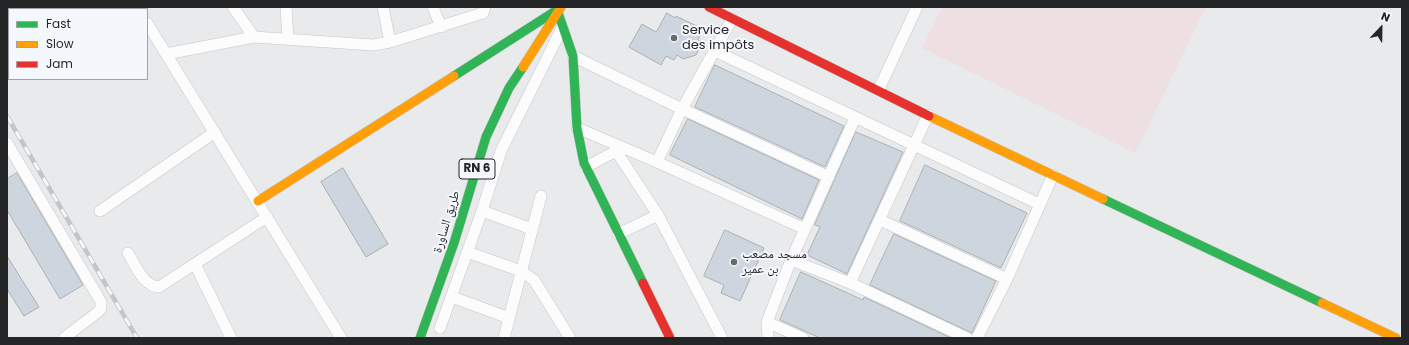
<!DOCTYPE html>
<html>
<head>
<meta charset="utf-8">
<style>
  body { margin:0 }
  #map { position:relative; width:1409px; height:345px; overflow:hidden; background:#e8eaec; font-family:Poppins,sans-serif }
  canvas { display:block }
  .frame { position:absolute; inset:0; border:8px solid #242526; pointer-events:none }
  .legend { position:absolute; left:8px; top:8px; width:140px; height:72px; box-sizing:border-box; background:#f4f7fb; border:1px solid #a1a3a6; margin:0; padding:5px 7px; list-style:none; font-size:12px; color:#242526 }
  .legend li { display:flex; align-items:center; gap:8px; height:20px }
  .legend b { width:20px; border:1px solid #a1a3a6 }
  .north { position:absolute; left:1361px; top:8px; width:40px; height:40px; -webkit-text-stroke:3px #f4f7fb; paint-order:stroke; rotate:22deg; font-size:11px; font-weight:700; line-height:16px; text-align:center; color:#242526 }
  .north::after { content:''; display:block; margin:auto; width:14px; height:18px; background:#242526; clip-path:polygon(50% 0,100% 100%,50% 72%,0 100%) }
</style>
</head>
<body>
<div id="map">
<canvas width="1409" height="345"></canvas>
<div class="frame"></div>
<ul class="legend">
<li><b style="height:5px;background:#30b455"></b>Fast</li>
<li><b style="height:5px;background:#ff9f0a"></b>Slow</li>
<li><b style="height:5px;background:#e5322d"></b>Jam</li>
</ul>
<div class="north">N</div>
</div>
<script>
const ctx = document.querySelector('canvas').getContext('2d');
ctx.lineJoin = 'round';
function fillPath(path, color) { ctx.fillStyle = color; ctx.fill(path, 'evenodd'); }
function stroke(path, color, width, dash) { ctx.strokeStyle = color; ctx.lineWidth = width; ctx.lineCap = dash ? 'butt' : 'round'; ctx.setLineDash(dash || []); ctx.stroke(path); }
function label(font, color, halo, rows, align = 'center') {
  ctx.font = font + ' Poppins,"Noto Naskh Arabic",sans-serif'; ctx.lineWidth = 4; ctx.setLineDash([]); ctx.textBaseline = 'middle'; ctx.strokeStyle = halo; ctx.fillStyle = color; for (const [text, x, y, turn = 0] of rows) {
    ctx.save(); ctx.translate(x, y); ctx.rotate((+turn || 0) * Math.PI / 180); ctx.textAlign = isNaN(turn) ? turn : align; if (halo) ctx.strokeText(text, 0, 0); ctx.fillText(text, 0, 0); ctx.restore();
  }
}
fillPath(new Path2D(`
  M942 7H1206L1135 153 922 48Z`), '#eee0e2');
const building = new Path2D(`
  M667 13 675 18 676 16 703 29 698 40 702 42 696 55 683 59 677 55 674 60 666 56 661 65 629 47 642 24 656 32Z
  M715 65 844 126 825 167 695 107Z
  M688 119 819 180 802 219 670 155Z
  M856 132 903 152 847 274 807 255 820 227 815 225Z
  M925 165 1027 213 1001 268 900 221Z
  M343 168 388 244 366 257 321 182Z
  M17 173 83 285 60 299 7 210V179Z
  M725 230 764 248 740 301 721 293 724 285 704 276Z
  M894 234 996 281 972 333 870 285Z
  M7 256 39 307 24 316 7 289Z
  M801 272 863 300 864 297 951 338H820L780 320Z`);
fillPath(building, '#cdd6df');
stroke(building, '#adaeb0', 1);
const street = new Path2D(`
  M29 7 30 9
  M137 7 138 9
  M233 7 254 37 373 45 390 42 483 13 485 7
  M286 7 288 39
  M383 7 390 42
  M433 7 441 27
  M147 23 341 338
  M715 51 1039 204
  M166 54 254 37
  M573 56 682 109 829 177
  M879 89 917 7
  M577 128 657 162 805 229
  M7 143 101 302V308L98 312 64 338
  M615 144 616 151 658 215 722 338
  M657 162 682 109 732 19
  M586 167 616 151
  M100 211 215 132
  M482 211 532 229
  M880 220 1007 279
  M618 234 658 215
  M467 252 521 271 534 280 570 338
  M128 253C136 266 143 286 159 287L267 217
  M791 260 850 283 967 338
  M195 264 231 338
  M850 283 928 115
  M452 297 509 318
  M767 322 803 338
  M440 328 482 211 501 151 562 28
  M504 338 541 196
  M768 338 767 322 791 260 855 118
  M977 338 1007 279 1053 175`);
const fast = new Path2D(`
  M454 76 557 10 573 56 577 128 584 163 643 283
  M1103 199 1322 303
  M420 338 454 243 486 137 509 88 523 67`);
const slow = new Path2D(`
  M523 67 561 7
  M929 116 1103 199
  M258 201 454 76
  M1322 303 1396 338`);
const jam = new Path2D(`
  M709 7 929 116
  M643 283 670 338`);
stroke(street, '#c4c6c7', 12);
stroke(fast, '#c4c6c7', 10);
stroke(slow, '#c4c6c7', 10);
stroke(jam, '#c4c6c7', 10);
stroke(street, '#fcfcfc', 11);
stroke(fast, '#30b455', 9);
stroke(slow, '#ff9f0a', 9);
stroke(jam, '#e5322d', 9);
const rail = new Path2D(`
  M7 116 137 338`);
stroke(rail, '#c4c5c6', 4.5);
stroke(rail, '#f4f7fb', 3, [9]);
for (const [x, y, r, color] of [
  [674,38,4,"#696a6b"],
  [734,262,4,"#696a6b"]
]) { const dot = new Path2D(); dot.arc(x, y, r, 0, 2 * Math.PI); ctx.fillStyle = color; ctx.fill(dot); stroke(dot, '#f4f7fb', 1.5); }
for (const [x, y, w] of [
  [477,169,36]
]) { const box = new Path2D(); box.roundRect(x - w / 2, y - 10, w, 20, 3); ctx.fillStyle = '#f4f7fb'; ctx.fill(box); stroke(box, '#242526', 1); }
label('bold 12px', '#242526', null, [
  ["RN 6",477,169]
]);
label('13px', '#242526', '#f4f7fb', [
  ["Service",682,31],
  ["des impôts",682,46],
  ["مسجد مصعب",742,255],
  ["بن عمير",742,270]
], 'left');
label('13px', '#242526', '#f4f7fb', [
  ["طريق الساورة",447,222,-73]
]);
</script>
</body>
</html>
